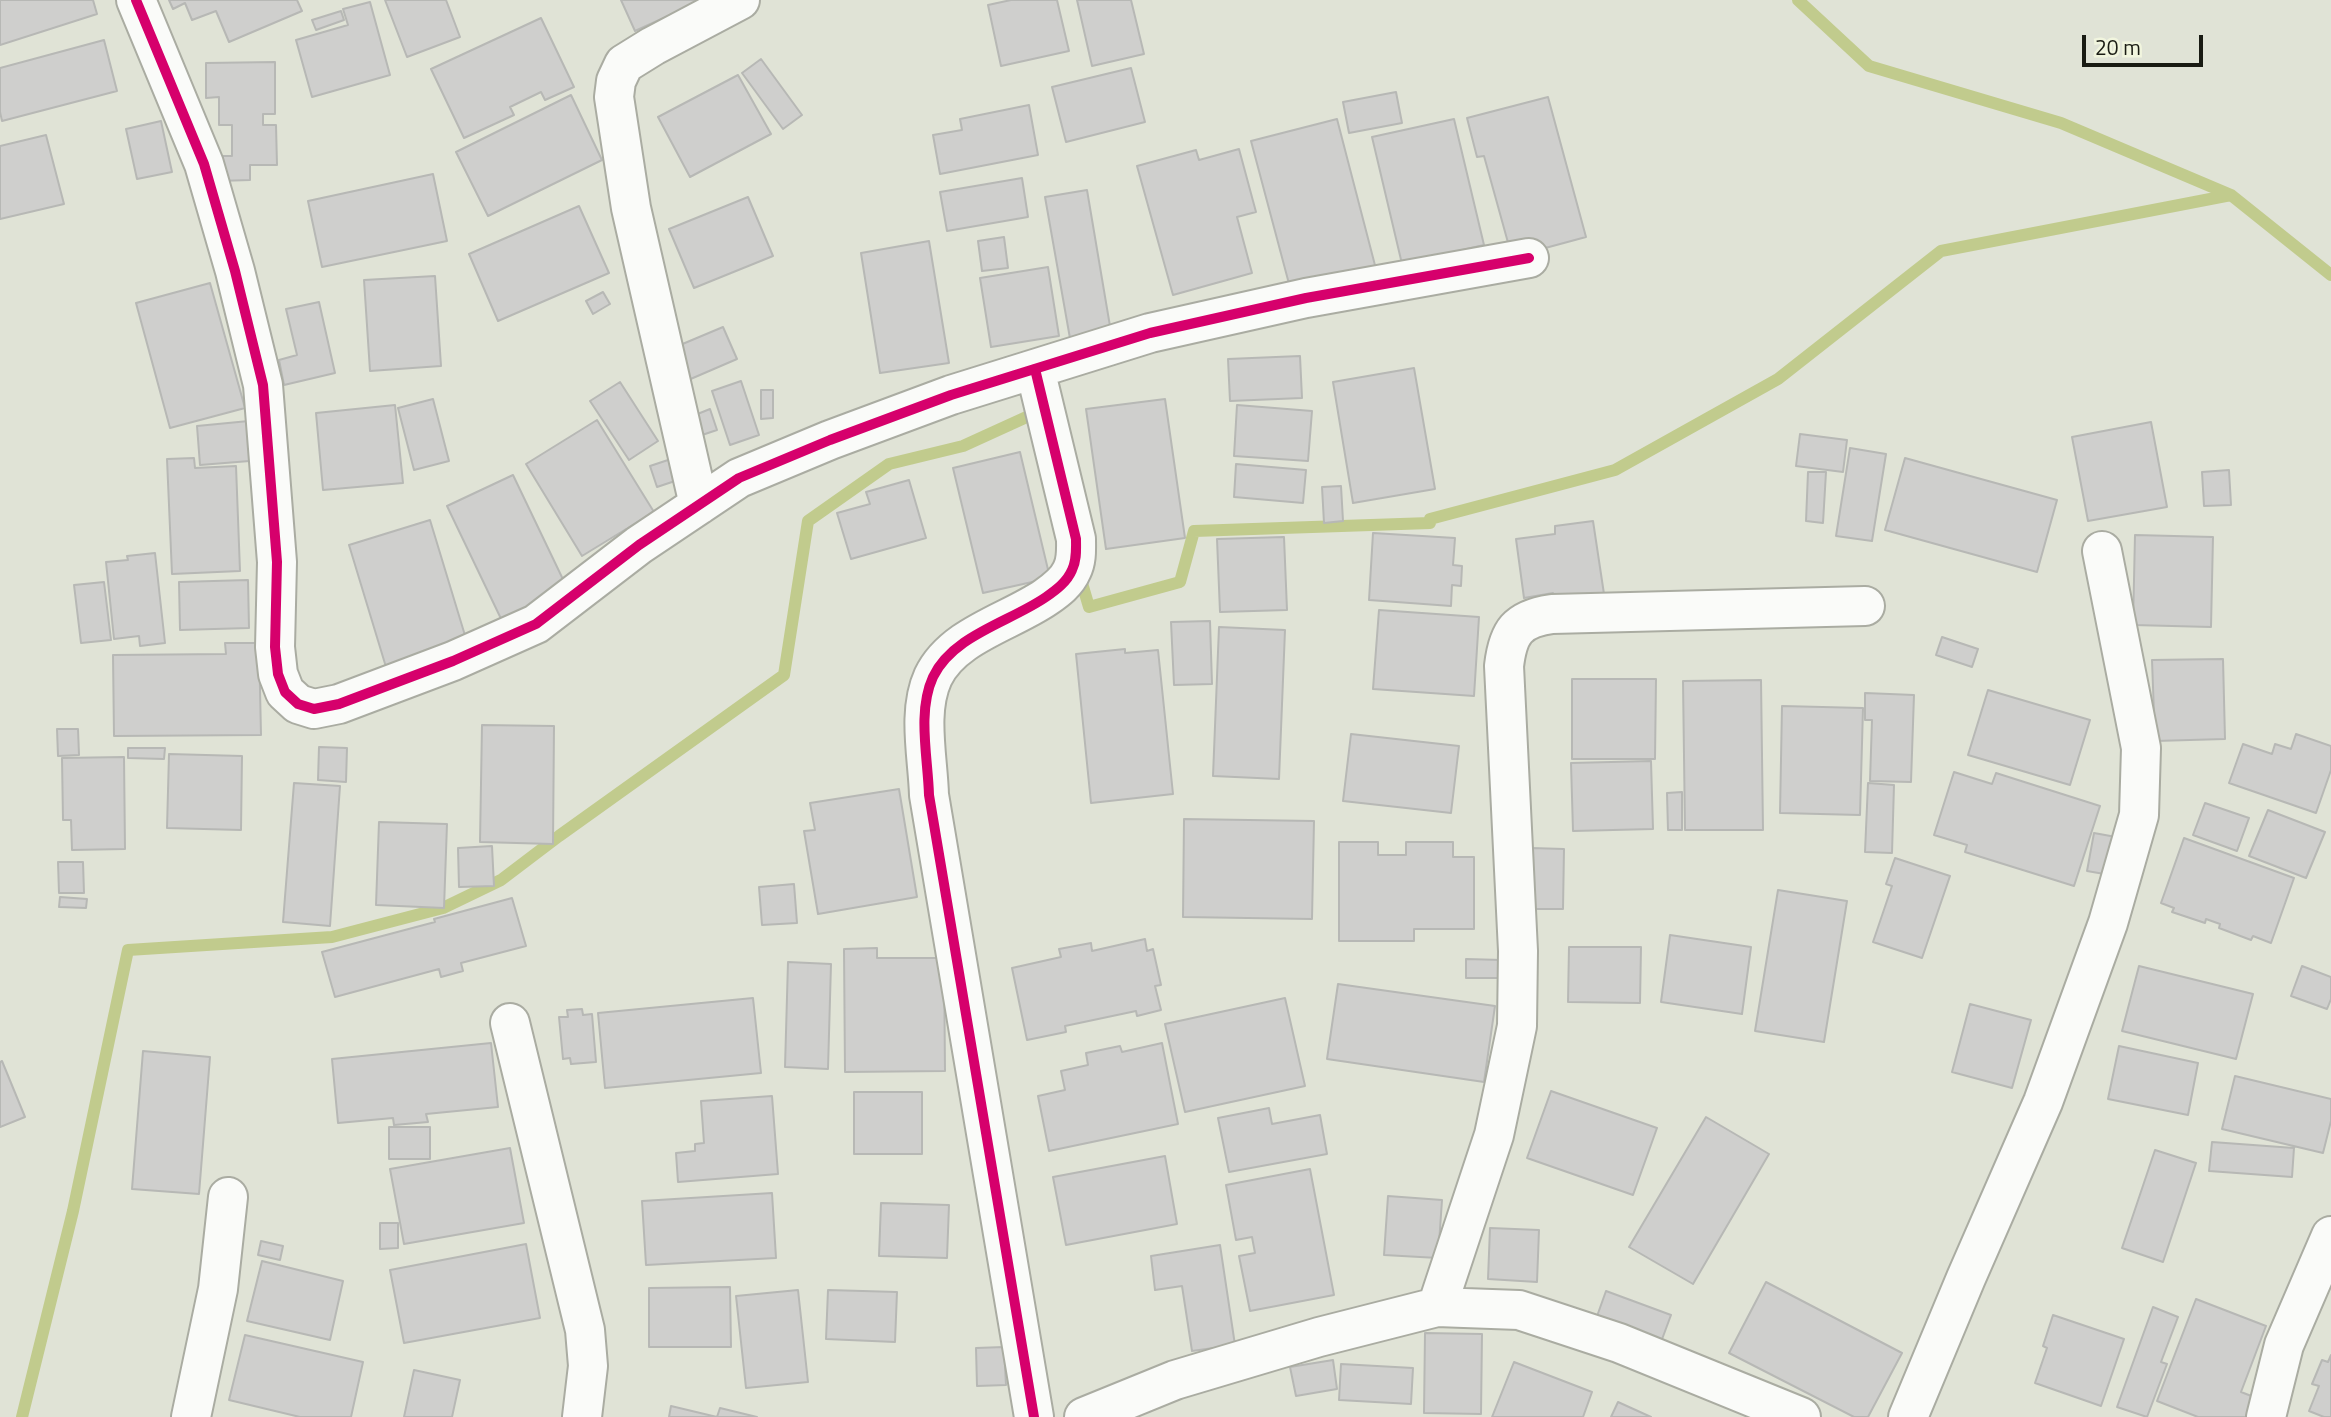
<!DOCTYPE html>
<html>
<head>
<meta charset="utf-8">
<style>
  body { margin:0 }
  #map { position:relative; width:2331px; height:1417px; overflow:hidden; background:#e0e3d6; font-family:"Titillium Web",sans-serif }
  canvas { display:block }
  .scale { position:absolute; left:2082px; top:35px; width:121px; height:32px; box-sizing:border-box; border:4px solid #191b13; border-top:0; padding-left:9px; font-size:21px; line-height:24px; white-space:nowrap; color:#191b13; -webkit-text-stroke:5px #f1f5de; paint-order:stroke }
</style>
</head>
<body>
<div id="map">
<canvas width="2331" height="1417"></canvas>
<div class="scale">20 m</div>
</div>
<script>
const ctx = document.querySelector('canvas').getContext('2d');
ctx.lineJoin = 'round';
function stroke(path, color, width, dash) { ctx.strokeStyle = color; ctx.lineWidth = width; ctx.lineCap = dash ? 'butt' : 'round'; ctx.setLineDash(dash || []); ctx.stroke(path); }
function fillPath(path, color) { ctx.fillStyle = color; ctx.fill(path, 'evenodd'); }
stroke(new Path2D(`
  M1798 0 1869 66 2061 123 2231 195 2331 275
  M1079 573 1089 607 1180 582 1194 531 1430 523V519L1615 470 1778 379 1941 251 2231 195
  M22 1417 73 1211 128 950 332 937 443 908 501 880 559 836 784 675 808 521 889 464 963 446 1031 415 1034 425`), '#c1cb8d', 12);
const building = new Path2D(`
  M0 0H93L97 14 0 45Z
  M169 0H297L302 11 229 42 216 11 192 20 185 3 173 9Z
  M385 0H446L460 37 407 57Z
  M621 0H700L701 1 635 31Z
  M1011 0H1057L1069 51 1001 66 988 5Z
  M1077 0H1131L1144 54 1092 66Z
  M370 2 390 75 312 97 296 40 348 25 343 9Z
  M341 11 344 20 316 30 312 20Z
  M541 18 574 87 545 100 541 92 510 107 514 115 464 138 431 69Z
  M104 40 117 91 2 121 0 112V68Z
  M761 59 802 115 783 129 742 73Z
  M275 62V114H263V125H276L277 165H250V180L218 181V156H232V125H219V97L206 98V63Z
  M1131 68 1145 122 1066 142 1052 87Z
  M738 75 771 134 690 177 658 117Z
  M1396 92 1402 123 1349 133 1343 102Z
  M571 95 602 160 488 216 456 152Z
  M1548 97 1586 237 1512 257 1484 156 1477 157 1467 118Z
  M1029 105 1038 155 940 174 933 135 962 130 960 119Z
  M1337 119 1377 273 1292 295 1251 141Z
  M1454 119 1484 245 1402 264 1372 137Z
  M161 121 172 172 137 179 126 129Z
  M46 135 64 204 0 219V146Z
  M1239 149 1256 212 1237 217 1252 273 1173 295 1137 166 1196 150 1199 160Z
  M433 174 447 241 322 267 308 201Z
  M1022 178 1028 217 947 231 940 192Z
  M1087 190 1112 338 1071 344 1045 197Z
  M748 197 773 256 694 288 669 229Z
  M579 206 609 273 498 321 469 254Z
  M1004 237 1008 268 982 271 978 241Z
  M929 241 949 363 880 373 861 253Z
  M1048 267 1059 336 991 347 980 278Z
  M435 276 441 366 370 371 364 280Z
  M210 283 245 408 170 428 136 303Z
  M603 292 610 304 593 314 586 301Z
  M319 302 335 373 284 385 279 360 297 355 286 309Z
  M723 327 737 359 686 381 673 348Z
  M1300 356 1302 398 1230 401 1228 359Z
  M1414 368 1435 489 1353 503 1333 382Z
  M741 381 759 435 730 445 712 391Z
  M620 382 658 441 629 460 590 401Z
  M761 390H773V418L761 419Z
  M433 399 449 461 414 470 398 408Z
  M1165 399 1185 538 1106 549 1086 409Z
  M395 405 403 483 323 490 316 413Z
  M1237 405 1312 411 1308 461 1234 456Z
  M710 409 717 430 702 435 695 415Z
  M259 420 262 460 200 465 197 426Z
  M597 420 654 512 582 556 526 464Z
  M2151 422 2167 507 2088 521 2072 437Z
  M1800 434 1847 440 1843 472 1796 466Z
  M1850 448 1886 454 1872 541 1836 536Z
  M1020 452 1050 578 983 593 953 468Z
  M194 458 195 468 236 466 240 571 172 574 167 459Z
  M1905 458 2057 500 2037 572 1885 530Z
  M671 459 678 480 657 487 650 466Z
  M1236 464 1306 470 1303 503 1234 497Z
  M2229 470 2231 505 2204 506 2202 472Z
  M1808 472H1826L1823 523 1806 521Z
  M513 475 570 594 504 625 447 506Z
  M909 480 926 538 851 559 837 513 870 504 866 492Z
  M1341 486 1343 521 1324 523 1322 487Z
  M430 520 467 642 386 667 349 545Z
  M1593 521 1604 594 1555 601 1553 593 1524 598 1516 539 1555 534V526Z
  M1373 533 1455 538 1453 565 1462 566 1461 586 1452 585 1451 606 1369 600Z
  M2135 535 2213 537 2211 627 2133 625Z
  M1284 537 1287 610 1220 612 1217 539Z
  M155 553 165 643 140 646 139 636 114 639 106 562 128 560 127 556Z
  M248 580 249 628 180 630 179 582Z
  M104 582 111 640 81 643 74 585Z
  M1379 610 1479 617 1474 696 1373 689Z
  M1210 621 1212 684 1174 685 1171 622Z
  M1219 627 1285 630 1279 779 1213 776Z
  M1942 637 1978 649 1972 667 1936 655Z
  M225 643H259L261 735 114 736 113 655 226 654Z
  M1125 649V653L1158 650 1173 794 1091 803 1076 654Z
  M2223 659 2225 739 2155 741 2152 660Z
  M1572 679H1656L1655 759H1572Z
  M1761 680 1763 830H1685L1683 681Z
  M1988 690 2090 720 2070 785 1968 755Z
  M1865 693 1914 695 1911 782 1870 781 1872 720H1865Z
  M1782 706 1863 708 1860 815 1780 813Z
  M482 725 554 726 553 844 480 842Z
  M57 729H78L79 755 58 756Z
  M1351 734 1459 746 1451 813 1343 801Z
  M2296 734 2331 746V770L2316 813 2229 783 2243 744 2272 754 2275 744 2291 749Z
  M319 747 347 748 346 782 318 780Z
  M128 748H165L164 759 128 758Z
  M169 754 242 756 241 830 167 828Z
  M124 757 125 849 72 850 71 820H63L62 758Z
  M1651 761 1653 829 1573 831 1571 763Z
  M1954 772 1992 784 1996 773 2100 806 2074 886 1965 852 1967 845 1934 835Z
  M294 783 340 786 330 926 283 922Z
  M1868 783 1894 785 1892 853 1865 852Z
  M899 789 917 897 818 914 804 831 815 830 810 803Z
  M1682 792V830H1668L1667 793Z
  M2205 803 2249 818 2237 851 2193 835Z
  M2268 810 2325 832 2306 878 2249 856Z
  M1184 819 1314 821 1312 919 1183 917Z
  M379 822 447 824 444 908 376 905Z
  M2094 833 2116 837 2110 875 2087 871Z
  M2184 838 2294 878 2271 943 2253 936 2251 940 2219 928 2220 924 2206 919 2205 923 2172 912 2174 908 2161 903Z
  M1339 842H1378V855H1406V842H1453V857H1474V929H1414V941H1339Z
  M492 846 494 886 459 887 458 848Z
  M1531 848 1564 849 1563 909H1530Z
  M1895 858 1950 876 1922 958 1873 942 1892 886 1886 884Z
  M58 862H83L84 893H59Z
  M794 884 797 923 762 925 759 887Z
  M1778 890 1847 901 1824 1042 1755 1031Z
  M60 897 87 899 86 908 59 907Z
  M512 898 526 946 461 963 463 971 441 977 439 969 335 997 322 952 435 922 434 919Z
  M1670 935 1751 947 1742 1014 1661 1002Z
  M1145 939 1147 951 1153 949 1161 985 1155 986 1161 1010 1137 1016 1136 1011 1065 1026 1066 1032 1027 1040 1012 968 1061 957 1059 949 1091 943 1092 951Z
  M1569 947H1641L1640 1003 1568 1002Z
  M877 948V958H944L945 1071 845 1072 844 949Z
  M1466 959 1502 960V978H1466Z
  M788 962 831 964 828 1069 785 1067Z
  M2139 966 2253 994 2236 1059 2122 1031Z
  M2302 966 2331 977V999L2327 1009 2291 996Z
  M1338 984 1495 1006 1484 1082 1327 1059Z
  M753 998 761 1073 605 1088 598 1013Z
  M1285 998 1305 1086 1185 1112 1165 1024Z
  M1970 1004 2031 1020 2012 1088 1952 1072Z
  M582 1009 583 1015 592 1014 596 1062 571 1064 570 1058 563 1059 559 1017H568L567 1010Z
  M491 1043 498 1107 426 1114 428 1122 394 1125 393 1118 338 1123 332 1059Z
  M1162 1043 1178 1124 1049 1151 1038 1096 1065 1090 1061 1071 1088 1065 1086 1053 1120 1046 1122 1052Z
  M2119 1046 2198 1063 2188 1115 2108 1099Z
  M143 1051 210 1057 199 1194 132 1189Z
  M2 1061 25 1117 0 1127V1062Z
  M2235 1076 2331 1099V1121L2323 1153 2222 1129Z
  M1551 1091 1657 1128 1633 1195 1527 1158Z
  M854 1092H922V1154H854Z
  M772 1096 778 1174 678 1182 676 1153 695 1151V1144L704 1143 701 1101Z
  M1269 1108 1272 1124 1320 1115 1327 1154 1229 1172 1218 1118Z
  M1706 1117 1769 1154 1693 1284 1629 1247Z
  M389 1127H430V1159H389Z
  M2212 1142 2294 1148 2292 1177 2209 1171Z
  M510 1148 524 1223 404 1244 390 1169Z
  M2155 1150 2196 1163 2163 1262 2122 1248Z
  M1165 1156 1177 1224 1066 1245 1053 1177Z
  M1310 1169 1334 1295 1250 1311 1239 1256 1255 1253 1252 1237 1236 1240 1226 1185Z
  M772 1193 776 1258 646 1265 642 1201Z
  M1388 1196 1442 1200 1438 1258 1384 1255Z
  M881 1203 949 1205 947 1258 879 1256Z
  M380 1223H398V1248L380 1249Z
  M1490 1228 1539 1230 1537 1282 1488 1279Z
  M261 1241 283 1246 280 1260 258 1255Z
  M526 1244 540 1318 404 1343 390 1270Z
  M1220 1245 1235 1345 1192 1351 1182 1286 1155 1290 1151 1256Z
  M262 1261 343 1281 330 1340 247 1321Z
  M1766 1282 1902 1353 1868 1417H1854L1729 1353Z
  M730 1287 731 1347H649V1288Z
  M798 1290 808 1382 746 1388 736 1296Z
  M828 1290 897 1292 895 1342 826 1339Z
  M1606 1291 1671 1315 1661 1342 1596 1319Z
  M2196 1299 2266 1326 2241 1392 2254 1397 2246 1417H2198L2157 1401Z
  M2153 1307 2178 1317 2161 1362 2167 1364 2147 1417 2117 1407Z
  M2053 1315 2124 1339 2101 1406 2035 1383 2047 1348 2043 1346Z
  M1425 1333 1482 1334 1481 1414 1424 1413Z
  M245 1335 363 1362 351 1417H300L229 1400Z
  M1004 1347 1006 1385 977 1386 976 1348Z
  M2331 1355V1417H2324L2309 1411 2319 1386 2312 1384 2322 1360 2328 1362Z
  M1333 1360 1337 1389 1296 1396 1290 1367Z
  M1514 1362 1592 1392 1583 1417H1492Z
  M1341 1364 1413 1368 1411 1404 1339 1400Z
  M414 1370 460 1380 452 1417H404Z
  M1618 1402 1651 1417H1611Z
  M671 1406 717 1417 720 1408 757 1417H669Z`);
fillPath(building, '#cfcfcd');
stroke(building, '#b7b8b5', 2);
const minor = new Path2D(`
  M136 0 204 164 235 271 263 385 277 562 275 647 278 674 285 692 298 704 314 709 339 704 453 661 536 624 639 545 739 478 830 440 951 395 1150 333 1306 298 1529 258
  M699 505 631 208 614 97 616 81 624 64 653 46 740 0
  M510 1023 585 1330 588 1366 582 1417
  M1437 1307 1494 1135 1517 1026 1518 951 1504 666C1508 632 1517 619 1552 614L1865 606
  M191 1417 218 1289 228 1197
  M1034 1417 929 795C928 758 917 712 933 677 953 635 1010 622 1046 597 1056 590 1067 582 1072 570 1077 560 1076 549 1076 539L1035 369
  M1084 1417 1175 1380 1319 1337 1437 1307 1519 1310 1619 1343 1801 1417
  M1908 1417 1966 1278 2043 1102 2108 923 2139 815 2141 748 2102 551
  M2266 1417 2284 1345 2331 1236`);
stroke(minor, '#aaaca2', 42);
stroke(minor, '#fafbf9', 38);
stroke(new Path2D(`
  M136 0 204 164 235 271 263 385 277 562 275 647 278 674 285 692 298 704 314 709 339 704 453 661 536 624 639 545 739 478 830 440 951 395 1150 333 1306 298 1529 258
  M1034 1417 929 795C928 758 917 712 933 677 953 635 1010 622 1046 597 1056 590 1067 582 1072 570 1077 560 1076 549 1076 539L1035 369`), '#d6006c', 10);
</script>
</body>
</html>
